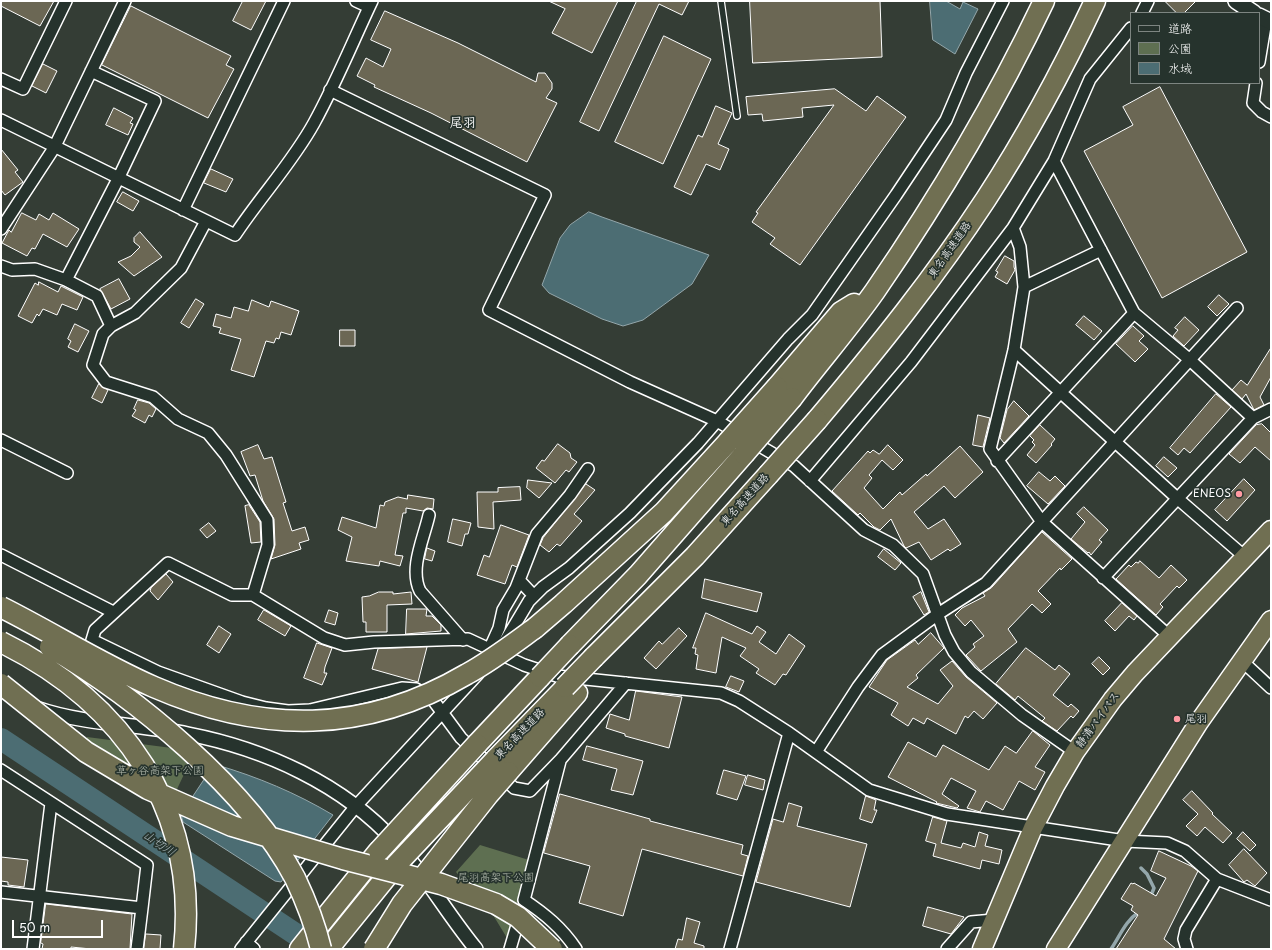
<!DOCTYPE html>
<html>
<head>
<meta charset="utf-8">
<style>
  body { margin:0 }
  #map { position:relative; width:1272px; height:950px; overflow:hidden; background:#343d35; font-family:"Playpen Sans","Klee One",sans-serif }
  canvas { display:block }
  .frame { position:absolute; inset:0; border:2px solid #fff; pointer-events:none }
  .legend { position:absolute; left:1130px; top:12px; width:130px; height:72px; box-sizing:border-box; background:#26332d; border:1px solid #7d8581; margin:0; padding:5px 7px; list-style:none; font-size:12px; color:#fff }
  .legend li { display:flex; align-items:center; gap:8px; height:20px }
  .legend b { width:20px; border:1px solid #7d8581 }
  .scale { position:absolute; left:12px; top:920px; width:91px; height:18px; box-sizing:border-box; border:2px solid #fff; border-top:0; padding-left:5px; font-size:12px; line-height:14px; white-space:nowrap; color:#fff; -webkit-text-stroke:3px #26332d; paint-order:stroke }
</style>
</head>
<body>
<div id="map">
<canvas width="1272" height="950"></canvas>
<div class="frame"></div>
<ul class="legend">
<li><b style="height:5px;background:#26332d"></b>道路</li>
<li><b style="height:11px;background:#5e6f51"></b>公園</li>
<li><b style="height:11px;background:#4c6d73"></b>水域</li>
</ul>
<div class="scale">50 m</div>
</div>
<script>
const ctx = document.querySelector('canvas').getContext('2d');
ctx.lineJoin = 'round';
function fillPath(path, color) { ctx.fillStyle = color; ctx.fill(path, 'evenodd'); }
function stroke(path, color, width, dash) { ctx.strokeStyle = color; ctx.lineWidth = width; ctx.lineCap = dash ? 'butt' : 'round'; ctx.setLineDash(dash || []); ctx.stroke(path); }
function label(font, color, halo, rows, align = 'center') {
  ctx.font = font + ' "Playpen Sans","Klee One",sans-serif'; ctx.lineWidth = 3.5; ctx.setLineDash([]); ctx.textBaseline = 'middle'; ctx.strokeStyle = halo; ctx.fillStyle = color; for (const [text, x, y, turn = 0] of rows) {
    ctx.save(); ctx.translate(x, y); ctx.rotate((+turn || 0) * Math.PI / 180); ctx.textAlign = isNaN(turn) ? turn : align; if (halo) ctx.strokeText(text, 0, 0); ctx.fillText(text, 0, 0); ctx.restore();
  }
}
fillPath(new Path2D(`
  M87 737 195 751 170 804 82 752Z
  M480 845 529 860 507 938 490 910 456 872Z`), '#5e6f51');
const water = new Path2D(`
  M930 1H946L960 9 963 2 978 9 955 54 933 40Z
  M589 212 602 217 709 255 692 284 643 320 623 326 602 319 549 293 542 285 560 238 570 225Z
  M217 765C258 777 296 793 333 815L281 882 275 881 183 822 181 814 213 766Z`);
fillPath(water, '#4c6d73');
stroke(water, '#94a7ab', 1);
stroke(new Path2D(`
  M1141 868 1147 874 1154 888 1150 898
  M1111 949C1120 936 1125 921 1139 912`), '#94a7ab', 3.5);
stroke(new Path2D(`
  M1 739 318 949`), '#4c6d73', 22);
const building = new Path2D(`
  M1 1H54L40 26 1 6Z
  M243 1H266L251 30 233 21Z
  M549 1H618L592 53 552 33 565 9Z
  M637 1H689L682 15 659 4 599 131 580 122Z
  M750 1H880L882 57 753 63Z
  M1165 1H1196L1184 13H1177Z
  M131 6 231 56 226 65 234 69 208 118 102 65Z
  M385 11 458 43 536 82 538 73H545L552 83V89L546 98 557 103 527 162 431 113 374 87 375 85 357 76 366 58 383 67 391 49 371 40Z
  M664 36 711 59 663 164 615 142Z
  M43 64 57 71 46 93 32 86Z
  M1160 87 1247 252 1162 298 1084 151 1133 125 1123 107Z
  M835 89 866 111 877 96 906 117 800 265 770 244 775 238 752 222 758 213 756 212 834 105 802 108 803 117 763 121 762 114 748 115 746 97Z
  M716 106 732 113 718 144 729 149 720 170 706 164 691 195 674 187 698 135 702 137Z
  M114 108 133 118 130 123 133 124 128 135 106 125Z
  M1 149 18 170 15 172 23 182 5 195 1 190Z
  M211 169 233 179 226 192 204 183Z
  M123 192 139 201 133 211 117 202Z
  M22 213 36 220 39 214 49 220 53 213 79 229 67 247 43 234 35 249 32 248 27 256 2 243 9 230 11 232Z
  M140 232 162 257 134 276 118 262 131 256 140 247 134 242V238Z
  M1005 256 1014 261V267L1015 270 1007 284 995 277 998 272 996 271Z
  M119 279 130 299 111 309 100 289Z
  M39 282 58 292 61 286 83 297 77 310 62 304 57 315 43 309 39 316 37 314 32 323 18 316 35 283 38 285Z
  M1219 295 1229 304 1217 316 1208 307Z
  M196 299 204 304 189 328 181 323Z
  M252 300 269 307 271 301 299 311 291 335 281 332 279 339 276 338 274 343 266 341 254 377 231 370 241 339 219 333 221 328 213 326 216 314 231 318 234 307 248 311Z
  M1084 316 1102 331 1094 340 1076 325Z
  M1185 317 1199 330 1184 346 1173 336 1178 330 1175 328Z
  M75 324 89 331 78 352 68 347 71 341 68 339Z
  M1133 326 1144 336 1139 341 1148 349 1135 362 1116 344Z
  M340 330H355V346H340Z
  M1271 348V377L1260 397 1264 405 1254 410 1246 394 1242 399 1232 390 1241 380 1247 385Z
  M99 384 108 390 102 403 92 398Z
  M1216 394 1231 407 1190 453 1184 448 1178 455 1170 448Z
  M138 400 149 403 156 409 152 417 149 415 145 423 132 416 136 410 134 409Z
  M1014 401 1029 416 1004 443 1000 438 1007 410Z
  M978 415 990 418 983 447 973 445Z
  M1262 424 1271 433V461L1255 447 1240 463 1229 454 1256 425Z
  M1040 425 1055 439 1051 444 1052 445 1036 463 1027 455 1035 445 1032 442 1034 440 1030 436Z
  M558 444 570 453 571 458 577 462 569 472 566 470 555 483 536 468 542 460 544 461Z
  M258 445 264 459 272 457 286 502 283 503 292 531 305 527 309 540 299 543 301 549 271 559 275 545 274 519 263 501 255 475 250 476 241 452Z
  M888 445 903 460 893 470 882 460 869 475 872 478 864 488 883 509 900 492 902 495 926 474 927 476 960 446 983 472 955 498 944 486 914 512 928 529 944 519 961 544 950 551 948 549 931 560 919 542 906 548 904 546 891 519 880 530 874 527 860 513 858 515 832 491 868 451 870 453 873 450 879 454Z
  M1164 457 1177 468 1168 477 1156 466Z
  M1039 472 1050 481 1055 476 1065 486 1048 504 1027 486Z
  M1244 479 1255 490 1227 521 1215 510Z
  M528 480 552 483 539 498 527 488Z
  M586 484 595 490 574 514 582 521 560 546 557 544 549 552 540 545 543 538Z
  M520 487 521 500 493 502 494 529 478 527 477 492H498V488Z
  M408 495 434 499 433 509 427 508 423 511 406 508V513H403L395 555 403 556 400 566 380 561 379 566 346 561 352 537 338 530 342 517 376 528 380 505 384 506 385 502 398 497 407 499Z
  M249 505 260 522 261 542 251 543 245 506Z
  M1084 507 1108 530 1099 540 1102 542 1091 555 1089 552 1088 553 1071 539 1085 522 1077 514Z
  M453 519 471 523 468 534H465L462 546 448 542Z
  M209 523 216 531 207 538 200 530Z
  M501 525 529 535 517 567 512 565 505 584 477 575 484 555 489 557Z
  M1042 532 1072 559 1061 570 1060 568 1038 591 1051 604 1042 613 1032 604 1008 629 1017 642 981 671 966 655 975 647 973 644 984 636 971 620 965 626 955 615 962 608 985 596 983 593 991 588Z
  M427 548 435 551 432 561 425 559Z
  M884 549 901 563 895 570 878 557Z
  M1140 561 1159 578 1171 565 1187 580 1179 588 1177 586 1160 604 1163 607 1156 615 1116 579 1129 565 1131 567 1136 562 1138 563Z
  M166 574 173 582 158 600 150 591 151 588Z
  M705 579 762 593 757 612 702 598Z
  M379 592H393V594L411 592 412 604 387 605V632H366V622H363L362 597 369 596Z
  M921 592 929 612 924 615 913 597Z
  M1122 603 1137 616 1134 620 1129 616 1115 631 1105 621Z
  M407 609H427L426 616H432L441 625V631L406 634Z
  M264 610 291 626 285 636 258 620Z
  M329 610 338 613 335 625 325 622Z
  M706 613 752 634 757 626 766 632 759 642 776 654 789 634 805 646 786 675 783 674 775 685 756 673 759 669 740 656 746 648 722 637 716 673 696 669 698 655 695 654 696 648H693Z
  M219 626 231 634 219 653 207 645Z
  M679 628 687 636 656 669 644 658 659 641 662 644Z
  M931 633 944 648 916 675 918 678 907 687 938 704 953 686 940 670 952 661 966 677 997 703 983 719 974 711 968 718 965 716 956 734 927 718 924 724 913 718 908 726 891 715 898 703 869 687 887 660 915 640 918 644Z
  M317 643 332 648 325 667 324 673H327L322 685 304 678Z
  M427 647 418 682 372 669 378 649Z
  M1026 648 1055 670 1059 665 1070 674 1053 695 1068 707 1071 704 1079 711 1073 718 1071 716 1057 731 1042 721 1045 718 1018 696 1015 700 996 684Z
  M1099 657 1110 668 1103 675 1092 664Z
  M731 676 744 681 739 692 726 687Z
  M636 691 682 697 669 748 625 736V734L606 728 610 714 629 720Z
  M1033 731 1050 745 1035 767 1045 772 1035 790 1019 781 1003 810 986 801 980 812 967 808 976 791 951 778 942 794 959 806 957 808 936 803 937 802 888 777 908 742 936 757 943 745 989 770 1005 746 1016 753Z
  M587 746 643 761 633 795 611 790 617 769 583 760Z
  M724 770 746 776 737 800 717 794Z
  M748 775 765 780 763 790 745 785Z
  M1192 791 1213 813 1212 814 1232 833 1223 843 1205 827 1197 836 1186 826 1198 814 1183 800Z
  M560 794 650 819V821L743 845 741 854 748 856 743 876 642 849 623 916 579 903 590 866 544 853Z
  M866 796 876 800 874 810H877L872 823 860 819Z
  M789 803 802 807 797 826 867 844 850 907 756 882 773 819 783 822Z
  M933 817 947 821 941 843 961 848 963 843 975 847 979 832 988 835 985 846 1002 850 999 864 982 860 980 869 933 856 936 844 926 841Z
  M1243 832 1256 845 1250 851 1237 839Z
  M1244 849 1267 873 1255 886 1247 880 1244 882 1229 865Z
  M1159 851 1191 866 1198 871 1164 939 1176 949H1116L1138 915 1131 910 1133 906 1121 899 1131 883 1133 884 1134 883 1156 896 1166 878 1151 871Z
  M1 857 28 860 24 887 8 885V882L1 881Z
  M46 904 132 914 130 949H91L71 947V949H42L43 944 41 943Z
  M928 907 964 917 951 934 923 926Z
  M687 918 700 922 694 943 704 946V949H675L678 939 682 940Z
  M146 934 161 935 160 949H144Z`);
fillPath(building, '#6b6754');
stroke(building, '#fff', 1);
const service = new Path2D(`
  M721 1 737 116`);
const minor = new Path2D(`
  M356 1 369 7
  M1142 13 1148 1
  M1259 62 1266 20
  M1 79 23 89 66 1
  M1256 83 1253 103 1262 112 1271 117
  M330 90 545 195 489 310 630 382 717 421 794 466 864 530 893 545 923 574 945 635 954 652 971 672 1022 715 1075 752
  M1 120 235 235C260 197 292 163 314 123 336 83 353 41 372 1
  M1054 161 1134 313 1190 360 1253 418
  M183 210 284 1
  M206 221 181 268 135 313 111 326 103 334 93 365 106 382 153 397 178 419 208 433 226 455 267 520 268 545 253 595
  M1013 228 1020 247 1024 287 1014 350 990 449 1042 522 1169 636
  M1 229 54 148 125 1
  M1 266 12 270 35 269 66 280 97 296 111 326
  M66 280 118 179 155 101 91 71
  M1024 287 1101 250
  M1014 350 1177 498 1245 557
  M1 440 67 473
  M997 461 1134 313
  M810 481 911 362 1013 228 1054 161 1090 79 1131 28
  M429 515C424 538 409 568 420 591L463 640
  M1 555 113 612
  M1103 578 1253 418 1271 409
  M519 580 534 596
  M490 648 499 628 503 610 516 588 537 534 570 495 588 469
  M501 648 529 601 543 587 569 568 630 513 698 443 788 339 812 315 896 195 946 120 966 73 1003 1
  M1241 660 1271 688
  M626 683 561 759 530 791 514 788 461 738 433 700 416 689 402 688 310 710 288 711 266 708 242 702 158 672 92 640 95 630 168 563 232 595H253L324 638 345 645 374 642 468 639 524 665 557 676 721 693 739 701 789 733 869 790 947 814 1125 841 1167 843 1185 851 1217 879 1271 900
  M816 752 858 687 882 655 938 614 986 583 1237 308
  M560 761 524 900C545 914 562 928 576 949
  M1 770 147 865 142 908 1 892
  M246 942 254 949
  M33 949 51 803
  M137 949 142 908
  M241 949 356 806 478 674
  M510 949 520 915
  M730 949 789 733
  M947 949 971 922 994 920
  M1187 949 1184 939 1186 930 1217 879`);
const tertiary = new Path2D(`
  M36 708C85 725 138 724 188 734 265 749 343 784 396 843 426 876 448 915 476 949`);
const secondary = new Path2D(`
  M1236 1 1254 13
  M1259 16 1271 22`);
const trunk = new Path2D(`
  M982 949 1033 828 1055 786 1075 752 1113 699 1135 673 1271 530
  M1056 949 1199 722 1271 620`);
const motorway = new Path2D(`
  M777 387 841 312 854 304
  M792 398C819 362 849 328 875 291 939 198 996 102 1044 1
  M817 420C877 349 935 277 986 199 1027 136 1063 69 1095 1
  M535 628 563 604 664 512 728 442
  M570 645 638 575 744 454
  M594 657 695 556 768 475
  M477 744 540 677
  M495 760 564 689
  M508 772 577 693
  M300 949 378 852
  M328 949 396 865`);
stroke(service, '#fff', 8);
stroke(minor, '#fff', 14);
stroke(tertiary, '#fff', 16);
stroke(secondary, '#fff', 18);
stroke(trunk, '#fff', 21);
stroke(motorway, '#fff', 23);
stroke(service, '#26332d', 5.5);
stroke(minor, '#26332d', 11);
stroke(tertiary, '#26332d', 13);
stroke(secondary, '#26332d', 15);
stroke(trunk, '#706f52', 18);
stroke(motorway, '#706f52', 20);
const motorwayBridge = new Path2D(`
  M728 442 777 387
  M744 454 792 398
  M768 475 817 420
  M1 607C53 633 101 664 154 687 262 734 365 734 467 674 491 661 513 644 535 628
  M1 642C123 702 199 810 184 949
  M50 647C136 697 248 789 295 878 306 901 315 924 321 949
  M540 677 570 645
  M1 684 86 752 148 789 232 826 343 859 441 884 496 904 518 917 552 949
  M565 687 594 657
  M379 851 477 744
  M396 865 495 760
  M374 949 402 904 488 795 508 772`);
stroke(motorwayBridge, '#fff', 23, []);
stroke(motorwayBridge, '#706f52', 20);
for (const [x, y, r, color] of [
  [1239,494,4,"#ff9aa2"],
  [1177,719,4,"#ff9aa2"]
]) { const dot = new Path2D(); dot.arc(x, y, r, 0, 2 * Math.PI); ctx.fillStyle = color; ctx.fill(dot); stroke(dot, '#26332d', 1.5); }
label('11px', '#fff', '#26332d', [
  ["東名高速道路",950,250,-55],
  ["東名高速道路",745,500,-48],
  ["静清バイパス",1098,720,-54],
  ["東名高速道路",520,734,-46]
]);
label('11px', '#fff', '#26332d', [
  ["ENEOS",1231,494],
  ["尾羽",1185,719,"left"]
], 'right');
label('11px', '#b7beb1', '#26332d', [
  ["草ヶ谷高架下公園",160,771],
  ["尾羽高架下公園",496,878]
]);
label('italic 12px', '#aebdc0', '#26332d', [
  ["山切川",159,844,34]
]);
label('bold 13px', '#fff', '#26332d', [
  ["尾羽",463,123]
]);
</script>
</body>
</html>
